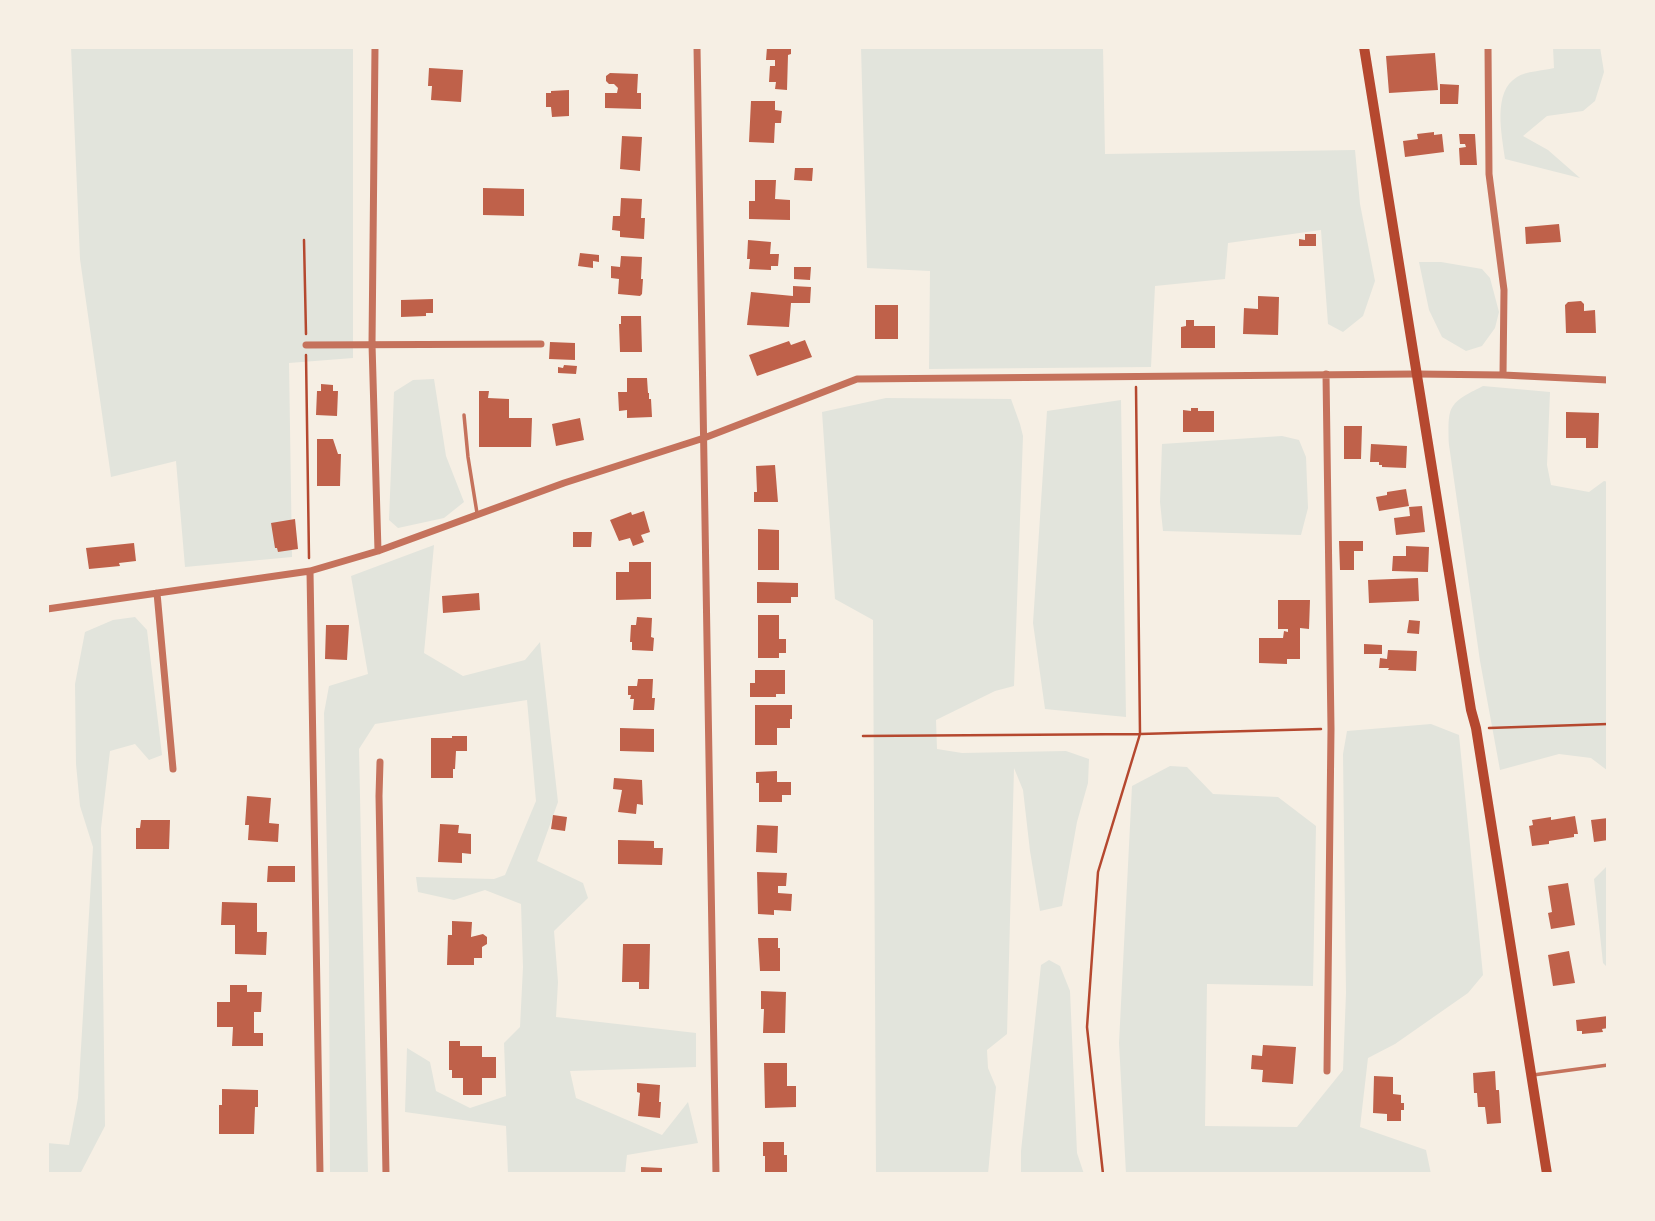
<!DOCTYPE html>
<html>
<head>
<meta charset="utf-8">
<style>
  body { margin:0 }
  #map { position:relative; width:1655px; height:1221px; overflow:hidden; background:#f6efe4; font-family:"IBM Plex Sans",sans-serif }
  canvas { display:block }
  .frame { position:absolute; inset:0; border:49px solid #f6efe4; pointer-events:none }
</style>
</head>
<body>
<div id="map">
<canvas width="1655" height="1221"></canvas>
<div class="frame"></div>
</div>
<script>
const ctx = document.querySelector('canvas').getContext('2d');
ctx.lineJoin = 'round';
function fillPath(path, color) { ctx.fillStyle = color; ctx.fill(path, 'evenodd'); }
function stroke(path, color, width, dash) { ctx.strokeStyle = color; ctx.lineWidth = width; ctx.lineCap = dash ? 'butt' : 'round'; ctx.setLineDash(dash || []); ctx.stroke(path); }
fillPath(new Path2D(`
  M71 47H353V358L289 363 292 557 185 567 176 461 111 477 80 259Z
  M861 47H1103L1105 154 1355 150 1360 204 1375 281 1363 316 1343 332 1328 324 1321 230 1228 243 1225 279 1155 286 1151 367 929 369 930 271 867 268Z
  M1553 47H1600L1604 72 1595 101 1583 111 1547 116 1523 136 1548 150 1580 178 1505 159C1502 135 1492 92 1517 77 1526 71 1543 71 1554 68Z
  M1419 262H1441L1482 269 1490 278 1499 312 1495 328 1482 346 1466 351 1442 337 1429 310Z
  M434 379 446 456 464 502 444 518 398 528 389 520 394 392 413 380Z
  M1483 386 1550 392 1547 465 1551 485 1589 492 1604 481 1608 482V771L1591 758 1559 754 1500 770 1480 661 1449 445C1448 406 1447 404 1483 386Z
  M886 398 1011 399 1020 424 1023 436 1014 686 995 691 936 720 937 749 962 753 1066 751 1089 759 1088 783 1077 822 1062 906 1040 911 1030 851 1023 790 1014 768 1007 1034 987 1050 988 1068 996 1087 988 1174H876L873 620 835 599 822 412Z
  M1121 400 1126 717 1045 709 1033 623 1047 411Z
  M1282 436 1299 440 1306 457 1308 508 1301 535 1163 531 1160 502 1162 444Z
  M434 545 424 653 463 676 525 660 540 642 558 802 537 861 583 883 588 898 554 931 558 982 556 1017 696 1033V1067L570 1071 576 1098 662 1135 688 1102 698 1143 627 1155 625 1174H508L506 1126 405 1112 407 1048 430 1062 436 1091 470 1108 506 1096 504 1043 520 1027 523 967 521 904 485 890 454 900 418 892 416 877 494 879 505 875 536 801 527 700 375 724 359 749 368 1174H330L329 951 324 713 329 686 368 674 351 576Z
  M135 617 147 630 162 755 149 760 135 744 110 751 101 828 105 1126 80 1174H47V1143L69 1145 78 1098 93 847 80 806 76 764 75 684 85 632 113 620Z
  M1431 724 1459 735 1483 975 1468 993 1395 1044 1368 1058 1360 1127 1426 1150 1431 1174H1126L1119 1043 1132 786 1170 766 1187 767 1213 794 1278 797 1316 826 1313 986 1207 984 1205 1126 1297 1127 1343 1070 1346 993 1343 754 1347 731Z
  M1608 865V968L1603 963 1594 879Z
  M1049 960 1060 966 1070 991 1077 1153 1084 1174H1021V1151L1041 965Z`), '#e2e4dc');
fillPath(new Path2D(`
  M767 47H788V49H791V54L788 55 787 90 775 89 776 82H769L770 66H775V60H766Z
  M1435 53 1438 90 1389 93 1386 56Z
  M429 68 463 70 461 102 431 100 432 86H428Z
  M610 73 638 74 637 93H641V109L605 108V93H617L618 88 614 84H609L606 81V76Z
  M1440 84 1459 85 1458 104H1440Z
  M569 90V116L552 117 551 107H546V93H551V91Z
  M751 101H775V110L782 111 781 123H775L774 143 749 142Z
  M1434 132V135L1442 134 1444 152 1405 157 1403 141 1418 139 1417 134Z
  M1459 134H1475L1477 165H1460L1459 148 1466 147 1465 144H1460Z
  M622 136 642 137 640 171 620 169Z
  M795 168H813L812 181 794 180Z
  M755 180H776L775 199 790 200V220L749 219V201H755Z
  M483 188 524 189V216L483 215Z
  M621 198 642 199 641 218H645L644 239 620 237V231L612 230 613 216H620Z
  M1559 224 1561 242 1526 244 1525 227Z
  M1305 234H1316V246H1299V239L1305 240Z
  M748 240 771 242 770 254H779L778 266H771V270L749 269 750 259H747Z
  M580 253 599 255V262L593 261V268L578 266Z
  M621 256 642 257 641 279H643L642 294 640 296 618 294 619 279 611 278V266L620 267Z
  M794 267H811L810 280 794 279Z
  M793 286 811 287 810 303H791L789 327 747 325 751 292 793 296Z
  M1258 296 1279 297 1278 335 1243 334 1244 308 1258 309Z
  M433 299V313H426V316L401 317V300Z
  M1581 301 1584 304V311L1595 310 1596 333H1566L1565 305 1568 302Z
  M875 305H898V339H875Z
  M621 316H641L642 352H620L619 324H621Z
  M1186 320H1194V326H1215V348H1181V327L1186 326Z
  M805 340 812 357 757 376 749 355 789 341 791 345Z
  M550 342 575 343V360L549 359Z
  M564 365 577 366 576 374 558 373V367L563 368Z
  M627 378H647L648 393H649V399H651L652 417 627 418V410L619 411 618 392H627Z
  M321 384 333 385V391H338L337 416 316 415 317 391H321Z
  M479 391H489L488 398 509 399V418H532L531 447H479Z
  M1191 408H1198V411H1214V432H1183V410L1191 411Z
  M1566 412 1599 413 1598 448H1586V438H1566Z
  M580 418 584 440 556 446 552 424Z
  M1344 426H1362L1361 459H1344Z
  M317 439H333L338 454H341L340 486H317Z
  M1371 444 1407 446 1406 468 1382 467V465H1379V462H1370Z
  M775 465 778 502H754V492H757L756 466Z
  M1406 489 1409 506 1379 511 1376 497 1387 495V492Z
  M1422 506 1425 532 1396 535 1394 518 1410 516 1409 507Z
  M644 511 650 532 641 535 644 542 633 546 630 538 619 541 610 520 631 512 632 515Z
  M295 519 298 549 278 552 277 548H275L271 523Z
  M758 529 779 530V570H758Z
  M573 532H592L591 547H573Z
  M1339 541H1363V551H1354V570H1340Z
  M134 543 136 561 119 563 120 566 89 569 86 548Z
  M1406 546 1429 547 1428 572 1392 571 1393 556H1406Z
  M629 562H651V599L616 600V572H629Z
  M1418 578 1419 601 1369 603 1368 580Z
  M757 582 798 583V597H791V603H757Z
  M479 593 480 610 443 613 442 596Z
  M1278 600H1310L1309 629 1300 628V659H1287V664L1259 663V638H1283L1284 631 1288 632V629H1278Z
  M758 615H779V639H786V653H779V658H758Z
  M637 617 652 618 651 637 654 638 653 651 632 650V642H630L631 625H636Z
  M1409 620 1420 621 1419 634 1407 633Z
  M326 625H349L347 660 325 659Z
  M1364 644 1382 645V654H1364Z
  M1388 650 1417 651 1416 671 1388 670 1389 668H1379L1380 658 1387 659Z
  M755 670H785V694H776V697H750V683H755Z
  M638 679H653L652 698H655L654 710H633L634 699H630L631 695H628V686H637Z
  M755 705H792V719H790V728H777V745H755Z
  M620 728 654 729V752L620 751Z
  M452 736H467V751H456L455 769H453V778H431V738H452Z
  M777 771V782H791V795H782V802H759V783H756V772Z
  M614 778 642 780 643 805 637 804 636 814 618 812 622 790 613 789Z
  M247 796 271 798 269 823 279 824 278 842 248 840 249 825H245Z
  M553 815 567 817 565 831 551 829Z
  M1575 816 1578 834H1574V837L1549 841V844L1532 846 1529 826 1533 825 1532 820 1551 817V820Z
  M1608 818V840L1594 842 1591 820Z
  M141 820H170L169 849H136V828H140Z
  M440 824 459 825 458 833 471 834V854L462 853V863L438 862Z
  M757 825 778 826 777 853 756 852Z
  M618 840 654 841V848H663L662 865 618 864Z
  M268 866H295V882H267Z
  M757 872 787 873 786 886H778V893L792 894 791 911 774 910V915L758 914Z
  M1568 883 1575 925 1551 929 1548 913 1552 912 1548 886Z
  M222 902 257 903V932H267L266 955 235 954V925H221Z
  M452 921 472 922 471 937 483 934 487 937V944L482 947V958H474V965H447L448 935H452Z
  M758 938H778V948H780V971H760Z
  M623 944H650L649 989H639V982H622Z
  M1569 951 1575 983 1553 986 1548 955Z
  M230 985H247V992H262L261 1012H254V1033H263V1046H232L233 1027H217V1002H230Z
  M761 991 786 992 785 1033H763L764 1009H761Z
  M1608 1016V1028L1602 1029 1603 1032 1582 1034V1031H1577L1576 1020Z
  M449 1041H460V1046H482V1057H496V1078H482V1095H463V1078H452V1070H449Z
  M1263 1045 1296 1047 1293 1084 1262 1082 1263 1070 1251 1069 1252 1055 1262 1056Z
  M764 1063H787V1086H796V1107L765 1108Z
  M1495 1071 1496 1090H1499L1501 1123 1487 1124 1485 1107H1478L1477 1093H1474L1473 1073Z
  M1374 1076 1393 1077V1094L1401 1095V1103H1404V1110H1401V1121H1387V1114L1373 1113Z
  M637 1083 660 1085 659 1102H661L660 1118 638 1116 640 1093 637 1092Z
  M222 1089 258 1090V1107H255L254 1134H219V1105H222Z
  M763 1142H784V1155H787V1174H765V1156H763Z
  M641 1167 662 1168V1174H641Z`), '#bf614a');
stroke(new Path2D(`
  M304 240 306 334
  M306 355 309 558
  M1489 728 1608 724
  M863 736 1140 734 1321 729
  M1103 1174 1087 1027 1098 872 1140 734 1136 387`), '#b5482f', 2.5);
stroke(new Path2D(`
  M464 415 468 457 477 513
  M1533 1075 1608 1065`), '#c5725c', 3.5);
stroke(new Path2D(`
  M375 47 372 344 378 551
  M697 47 716 1174
  M1488 47 1489 174 1504 290 1503 375
  M306 345 541 344
  M1326 374 1331 729 1327 1071
  M310 571 320 1174
  M157 593 173 769
  M47 609 310 571 378 551 564 483 704 438 857 379 1416 374 1503 375 1608 380
  M380 762 379 796 386 1174`), '#c5725c', 7);
stroke(new Path2D(`
  M1364 47 1471 710 1476 728 1547 1174`), '#b5482f', 10);
</script>
</body>
</html>
